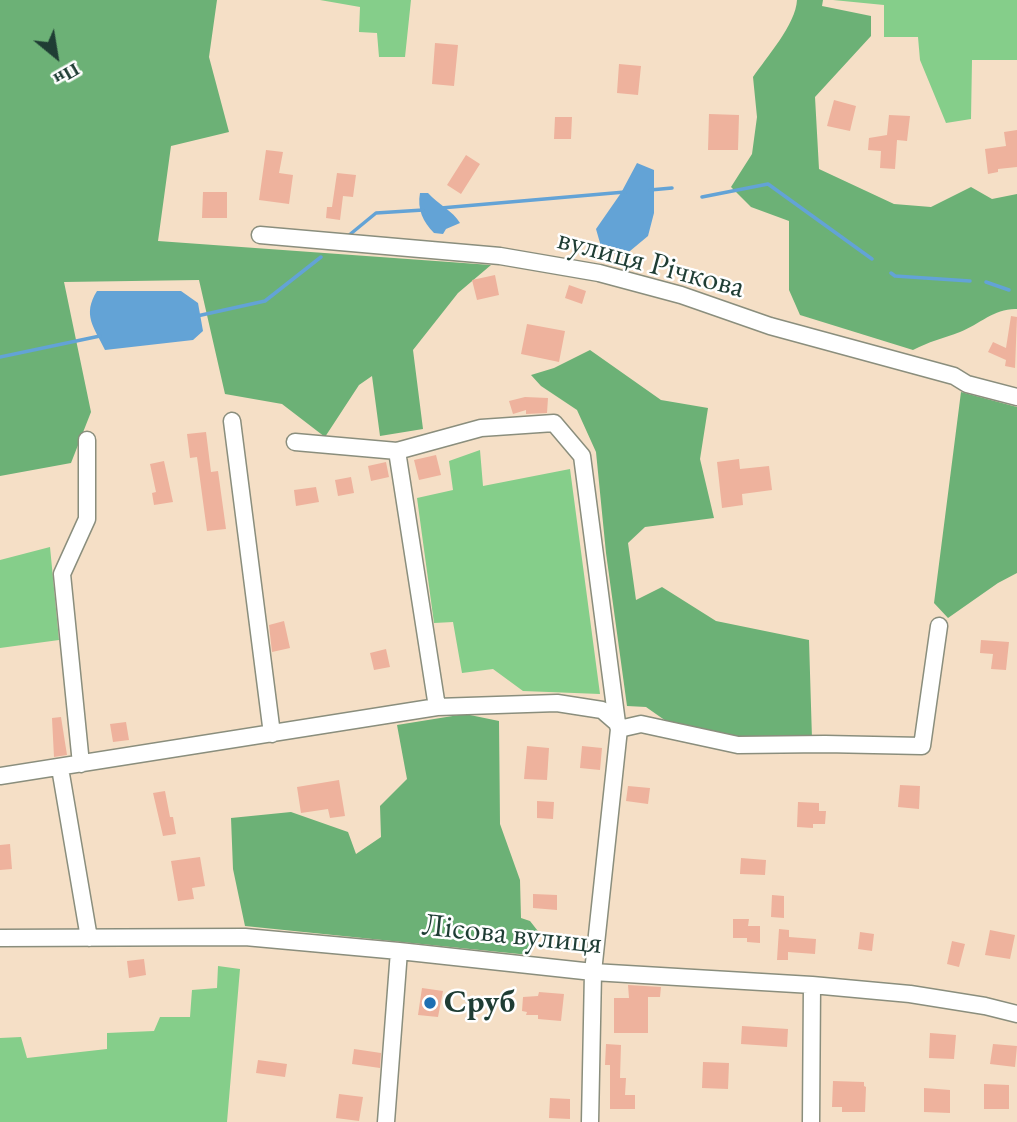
<!DOCTYPE html>
<html>
<head>
<meta charset="utf-8">
<style>
  body { margin:0 }
  #map { position:relative; width:1017px; height:1122px; overflow:hidden; background:#f5dfc6; font-family:"EB Garamond",serif }
  canvas { display:block }
  .north { position:absolute; left:21px; top:21px; width:70px; height:70px; -webkit-text-stroke:5px #fff; paint-order:stroke; rotate:150deg; font-size:19px; font-weight:700; line-height:28px; text-align:center; color:#1f3d34 }
  .north::after { content:''; display:block; margin:auto; width:24px; height:32px; background:#1f3d34; clip-path:polygon(50% 0,100% 100%,50% 72%,0 100%) }
</style>
</head>
<body>
<div id="map">
<canvas width="1017" height="1122"></canvas>
<div class="north">Пн</div>
</div>
<script>
const ctx = document.querySelector('canvas').getContext('2d');
ctx.lineJoin = 'round';
function fillPath(path, color) { ctx.fillStyle = color; ctx.fill(path, 'evenodd'); }
function stroke(path, color, width, dash) { ctx.strokeStyle = color; ctx.lineWidth = width; ctx.lineCap = dash ? 'butt' : 'round'; ctx.setLineDash(dash || []); ctx.stroke(path); }
function label(font, color, halo, rows, align = 'center') {
  ctx.font = font + ' "EB Garamond",serif'; ctx.lineWidth = 5; ctx.setLineDash([]); ctx.textBaseline = 'middle'; ctx.strokeStyle = halo; ctx.fillStyle = color; for (const [text, x, y, turn = 0] of rows) {
    ctx.save(); ctx.translate(x, y); ctx.rotate((+turn || 0) * Math.PI / 180); ctx.textAlign = isNaN(turn) ? turn : align; if (halo) ctx.strokeText(text, 0, 0); ctx.fillText(text, 0, 0); ctx.restore();
  }
}
fillPath(new Path2D(`
  M320 0H411L405 57H379L377 33 359 32 360 7Z
  M833 0H1017V60H972L971 119 946 123 920 60 918 37H884V5Z
  M480 450 483 486 570 469 600 694 523 691 493 669 462 673 453 622 434 623 417 498 453 490 449 461Z
  M50 547 59 640 0 648V560Z
  M218 966 240 969 227 1122H0V1038L21 1037 27 1058 107 1049V1033L154 1031 160 1017H190L192 990 217 988Z`), '#85ce8a');
fillPath(new Path2D(`
  M0 0H217L209 57 229 132 171 146 158 241 491 265 458 293 413 350 423 429 380 436 372 376 359 385 325 437 282 404 225 394 199 280 64 282 91 412 71 463 0 476Z
  M797 0H823L822 6 871 16V36L815 97 819 169 894 204 931 207 971 187 992 199 1017 194V309C995 308 980 324 960 332 944 338 928 342 913 350L800 315 789 290V221L751 207 731 187 752 154 757 117 753 77C766 58 796 24 797 0Z
  M590 350 661 400 708 408 700 459 714 518 645 527 628 543 636 600 662 587 716 621 809 640 812 739 758 745 666 721 646 707 627 706 606 553 596 452 577 410 541 386 531 375 554 368Z
  M961 392 1017 407V573L998 583 948 618 934 603Z
  M465 714 499 721 500 824 520 880 521 918 530 921 541 935 529 955 245 926 233 869 231 818 291 812 348 832 356 854 381 837 380 806 407 779 397 725Z`), '#6cb176');
fillPath(new Path2D(`
  M637 163 654 170V213L648 236 624 256 602 250 596 229 621 193Z
  M420 193H428C438 204 453 211 460 223L446 229 443 234 434 233C423 222 417 209 420 193Z
  M97 291H181L198 303 203 331 193 340 105 350C94 327 82 315 97 291Z`), '#63a3d6');
stroke(new Path2D(`
  M650 190 672 188
  M702 197 768 184 872 259
  M441 208 625 192
  M348 236 376 213 423 210
  M891 273 895 276 970 281
  M986 282 1009 290
  M197 316 265 301 321 257
  M0 357 100 336`), '#63a3d6', 3.5);
fillPath(new Path2D(`
  M435 43 458 45 454 86 432 84Z
  M619 64 641 66 638 95 617 93Z
  M834 100 856 106 850 131 827 126Z
  M709 114 739 115 738 150H708Z
  M889 115 910 116 907 141 897 140 895 169 880 168 881 151 868 150 869 138 887 135Z
  M555 117H572L571 139H554Z
  M1017 130V167L998 169V172L988 174 985 149 1006 146 1004 132Z
  M266 150 283 152 279 173 293 175 289 204 259 200Z
  M466 155 480 164 461 194 447 185Z
  M337 173 356 175 353 197 343 196 340 220 326 218 327 207H332Z
  M203 192H227V218H202Z
  M495 275 499 295 477 300 472 280Z
  M569 285 586 291 582 304 565 298Z
  M1011 316 1017 317 1015 368 1005 366 1006 360 988 352 993 342 1006 348Z
  M527 324 565 331 559 362 521 354Z
  M525 397 548 398 547 413 526 414V410L513 414 509 401Z
  M206 432 211 472 218 471 226 529 207 531 197 457 190 458 187 434Z
  M436 455 441 475 419 480 414 460Z
  M739 459 740 469 769 466 772 490 742 494 743 505 722 508 717 462Z
  M164 461 173 502 154 505 152 493 156 492 150 464Z
  M386 462 389 477 371 481 368 466Z
  M351 477 354 493 338 496 335 480Z
  M316 487 319 502 296 506 294 490Z
  M284 621 290 648 272 652 269 625Z
  M981 640 1009 642 1006 670 991 669 993 654 980 653Z
  M386 649 390 667 374 670 370 653Z
  M61 717 67 755 54 757 52 718Z
  M126 722 129 740 113 742 110 724Z
  M527 746 549 748 547 780 524 779Z
  M582 746 602 748 600 770 580 768Z
  M339 780 345 816 330 818 328 809 301 813 297 787Z
  M900 785 920 786 919 809 898 807Z
  M628 786 650 788 648 804 626 801Z
  M165 791 170 817H173L176 834 163 836 153 793Z
  M537 801 554 802 553 819 537 818Z
  M798 802 819 803V811H826L825 824H813V828L797 827Z
  M10 844 12 869 0 870V845Z
  M200 857 205 886 192 888 194 899 178 901 171 861Z
  M741 858 766 860 765 875 740 874Z
  M533 894 557 895V910L533 908Z
  M772 895 784 896V918L771 917Z
  M733 919H749L748 926H760V943L747 942V938H733Z
  M779 929 789 930V937L816 939 815 954 788 952V960H777Z
  M990 930 1015 935 1010 959 985 955Z
  M860 932 874 934 872 951 858 949Z
  M952 941 965 944 959 967 947 964Z
  M144 959 146 975 129 978 127 961Z
  M628 985 661 987 660 997H648V1033H614V998H629Z
  M422 988 443 991 438 1017 418 1015Z
  M539 992 564 994 561 1021 538 1019V1015H526L527 1012 522 1011 523 997 538 996Z
  M742 1026 788 1029 787 1047 741 1044Z
  M930 1033 956 1035 954 1059 929 1058Z
  M606 1044 621 1045 620 1078H626L625 1095H635V1109H610V1065H605Z
  M993 1044 1017 1046 1015 1067 990 1064Z
  M354 1049 381 1053 380 1068 352 1064Z
  M258 1060 287 1064 285 1077 256 1073Z
  M703 1062 729 1063 728 1089 702 1088Z
  M833 1081 864 1082V1086L866 1087 865 1112H842V1107H832Z
  M984 1084 1009 1085V1109H984Z
  M924 1088 950 1090V1113L924 1112Z
  M339 1094 363 1097 359 1121 336 1118Z
  M550 1098 570 1099V1119L549 1118Z`), '#eeb29d');
const street = new Path2D(`
  M260 235 500 256 599 273 681 295 770 326 954 376 967 384 1017 397
  M232 421 272 734
  M295 442 397 451 481 428 554 423 582 456 617 723
  M397 451 437 707
  M619 729 641 724 738 745 825 744 922 746 939 626
  M81 764 62 574 87 519V440
  M60 768 89 938
  M0 776 437 707 557 703 602 710 617 723 619 729 593 972 590 1122
  M0 938 245 937 399 951 593 972 812 985 910 994 985 1006 1017 1014
  M386 1122 399 951
  M811 1122 812 985`);
stroke(street, '#8a8e7d', 19);
stroke(street, '#fff', 16);
for (const [x, y, r, color] of [
  [430,1003,7,"#1f6fb2"]
]) { const dot = new Path2D(); dot.arc(x, y, r, 0, 2 * Math.PI); ctx.fillStyle = color; ctx.fill(dot); stroke(dot, '#fff', 2.5); }
label('32px', '#1f3d34', '#fff', [
  ["вулиця Річкова",651,264,15],
  ["Лісова вулиця",512,935,6]
]);
label('bold 32px', '#1f3d34', '#fff', [
  ["Сруб",444,1003]
], 'left');
</script>
</body>
</html>
